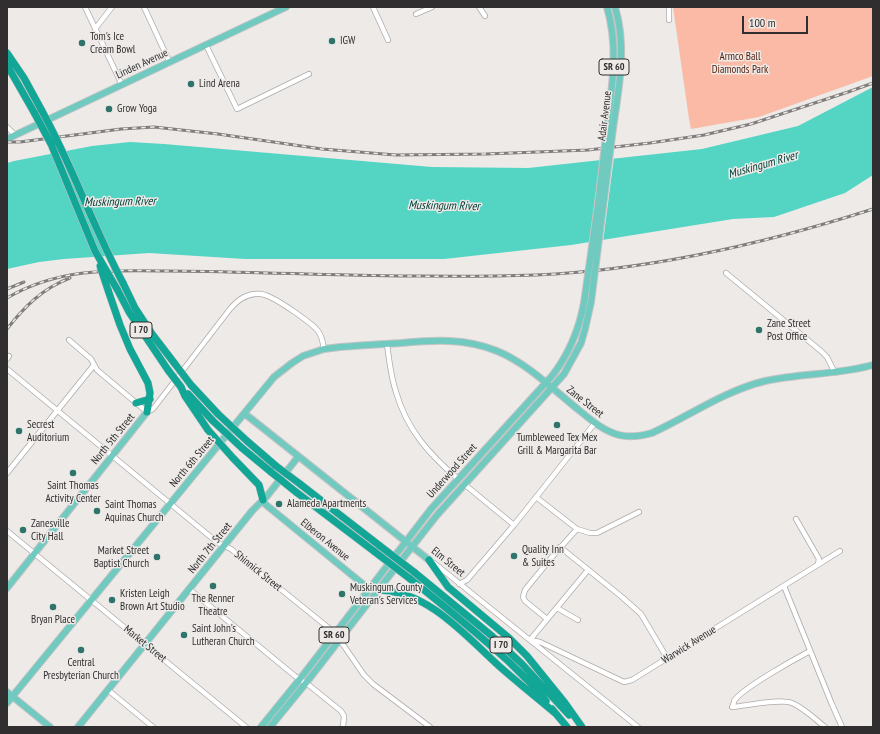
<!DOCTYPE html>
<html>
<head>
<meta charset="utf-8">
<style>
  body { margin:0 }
  #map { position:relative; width:880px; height:734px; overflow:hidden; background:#edeae8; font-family:"PT Sans Narrow",sans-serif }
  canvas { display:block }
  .frame { position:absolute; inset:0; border:8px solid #302e2e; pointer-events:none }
  .scale { position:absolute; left:742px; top:16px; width:66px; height:18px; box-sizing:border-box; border:2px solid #302e2e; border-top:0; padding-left:5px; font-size:12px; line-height:14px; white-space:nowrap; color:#302e2e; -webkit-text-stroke:3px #edeae8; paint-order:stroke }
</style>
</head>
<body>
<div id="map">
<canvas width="880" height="734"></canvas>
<div class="frame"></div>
<div class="scale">100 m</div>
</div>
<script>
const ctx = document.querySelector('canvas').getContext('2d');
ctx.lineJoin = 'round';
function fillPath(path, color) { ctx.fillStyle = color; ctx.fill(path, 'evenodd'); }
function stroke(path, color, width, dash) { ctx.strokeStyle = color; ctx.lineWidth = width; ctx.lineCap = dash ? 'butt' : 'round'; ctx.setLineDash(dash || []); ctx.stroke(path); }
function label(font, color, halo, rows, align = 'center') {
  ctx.font = font + ' "PT Sans Narrow",sans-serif'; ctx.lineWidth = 3; ctx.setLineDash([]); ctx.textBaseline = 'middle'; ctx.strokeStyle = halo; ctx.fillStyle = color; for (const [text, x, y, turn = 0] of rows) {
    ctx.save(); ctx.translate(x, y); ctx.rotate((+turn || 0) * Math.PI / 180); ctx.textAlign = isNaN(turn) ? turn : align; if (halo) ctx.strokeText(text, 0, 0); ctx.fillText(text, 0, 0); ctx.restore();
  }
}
fillPath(new Path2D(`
  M673 7H873V76L759 117 691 129 689 119Z`), '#fabaa6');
fillPath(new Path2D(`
  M873 87V175L845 193 774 217 733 219 571 245 444 259H245L149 253 64 259 39 262 7 269V163L14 161 92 146 130 142 164 144 432 167 528 168 702 149 798 126Z`), '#54d4c3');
fillPath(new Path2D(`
  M614 157 603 242 589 244 600 159Z`), '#edeae8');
const minor = new Path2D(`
  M85 7 122 85
  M144 7 170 63
  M373 7 388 40
  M479 7 485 16
  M669 7V20
  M416 14 432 7
  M95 29 112 7
  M206 45 237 109 309 74
  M7 127 15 135
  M726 273 821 351 827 357 835 373
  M69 340 91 359 97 370 147 412 153 409 230 309C237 301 244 295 255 294 261 293 266 295 270 297 281 302 312 323 318 331 322 336 323 343 324 349
  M387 344C389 360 391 377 396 392 407 430 429 454 458 479
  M7 359 9 356
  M7 369 218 543 231 549 335 633 364 675 373 684 430 727
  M7 473 94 365
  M464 484 514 525
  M536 497 577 529 590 533H597L639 512
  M796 519 819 559 818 564
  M7 531 246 727
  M560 547 622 597 641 614 667 658
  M434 563 638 727
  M588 570 530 640 540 642 624 682 632 680 840 551
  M459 584 467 580 514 525 595 423
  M784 586 831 702 842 727
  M189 589 295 676 310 686 341 711 344 716 343 727
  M557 608 578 620
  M547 619 525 601 523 597 525 590 552 557 577 529
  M810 651C795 659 741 689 734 701 734 702 733 706 732 707 746 706 781 698 792 703 804 708 815 719 825 727
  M108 690 153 727`);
const major = new Path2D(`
  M607 7C619 48 612 87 607 128
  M613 128C619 87 627 47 615 7
  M7 139 286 7
  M244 414 249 417 429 560
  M263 500 265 504 369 589H372
  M7 588 147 412
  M7 692 50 727
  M7 703 274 377 292 363 303 356 324 349 340 347C360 345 381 344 401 343 434 340 465 338 497 351 527 363 555 391 580 411 592 421 604 431 619 435 630 438 641 436 652 433 689 416 724 391 765 381 801 373 837 375 873 365
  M78 727 252 511 267 496 298 457
  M261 727 300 679 431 509 552 376C569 354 579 330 584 303
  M270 727 306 683 378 590 437 515 564 374 581 343 585 329 591 302`);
const highway = new Path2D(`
  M7 53 24 78 42 111
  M7 65 35 114
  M123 283 135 308 152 334 175 364
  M117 289 129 312 168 370
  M108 290 120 325 130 349 148 383 150 393 147 412
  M191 385 218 414
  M181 387 185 396 208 430
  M188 394 213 421
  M136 403 150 399
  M247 441 276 466
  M242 448 271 472
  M233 458 259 485 263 500
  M300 484 380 546
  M296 492 375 552
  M429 560 448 587 509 638 527 656 565 703 582 727
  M414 572 492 636 522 664 569 715
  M409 578C443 605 476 632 508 661 521 674 535 686 546 701
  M378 590C428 591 464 634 499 666 517 682 536 697 555 713
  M552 709 567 727`);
stroke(minor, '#aeaaa9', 6);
stroke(major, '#c5c4c4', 8);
stroke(highway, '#c5c4c4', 8);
stroke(minor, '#fff', 4.5);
stroke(major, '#71cac0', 6);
stroke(highway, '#12a696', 7);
const rail = new Path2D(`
  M7 142H20L121 129 154 127 218 134 322 149 396 155 486 154 588 150 650 143 704 135 751 124 848 92 873 83
  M7 289 24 282
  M7 298C58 268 109 270 166 271 199 271 233 272 267 273 357 275 447 278 536 275 651 270 764 244 873 209
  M7 329C24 307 43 288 70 278`);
stroke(rail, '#807e7d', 3);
stroke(rail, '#edeae8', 1.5, [4.5]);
const majorBridge = new Path2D(`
  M591 302 613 128
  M584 303 598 204 607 128`);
const highwayBridge = new Path2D(`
  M42 111C73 167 93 227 123 283
  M35 114 51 144 95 251 117 289
  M100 266 108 290
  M175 364 191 385
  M168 370 181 387
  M218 414 247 441
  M213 421 242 448
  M208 430 233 458
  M276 466 300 484
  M271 472 296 492
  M380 546 414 572
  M375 552 409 578`);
stroke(majorBridge, '#c5c4c4', 8, []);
stroke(highwayBridge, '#c5c4c4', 8, []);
stroke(majorBridge, '#71cac0', 6);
stroke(highwayBridge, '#12a696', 7);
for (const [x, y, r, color] of [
  [332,41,4,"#2e746b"],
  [82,43,4,"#2e746b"],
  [191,84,4,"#2e746b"],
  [109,109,4,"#2e746b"],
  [759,330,4,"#2e746b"],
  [557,425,4,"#2e746b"],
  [19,431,4,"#2e746b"],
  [73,473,4,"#2e746b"],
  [279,504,4,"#2e746b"],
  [97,511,4,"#2e746b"],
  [23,530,4,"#2e746b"],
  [514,556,4,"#2e746b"],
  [157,557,4,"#2e746b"],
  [213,586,4,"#2e746b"],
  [342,594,4,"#2e746b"],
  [112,600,4,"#2e746b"],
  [53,607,4,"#2e746b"],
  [184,635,4,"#2e746b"],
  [81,650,4,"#2e746b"]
]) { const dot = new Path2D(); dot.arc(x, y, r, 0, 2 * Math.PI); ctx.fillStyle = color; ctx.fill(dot); stroke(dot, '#edeae8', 1.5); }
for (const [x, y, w] of [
  [614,67,30],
  [141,330,22],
  [334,635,30],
  [501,645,22]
]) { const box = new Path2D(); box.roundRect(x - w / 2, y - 8, w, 16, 3); ctx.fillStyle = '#edeae8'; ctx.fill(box); stroke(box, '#302e2e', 1); }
label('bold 10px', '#302e2e', null, [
  ["SR 60",614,67],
  ["I 70",141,330],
  ["SR 60",334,635],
  ["I 70",501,645]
]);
label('11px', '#302e2e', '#edeae8', [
  ["Tom's Ice",90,37],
  ["Cream Bowl",90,50],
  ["IGW",340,41],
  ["Lind Arena",199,84],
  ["Grow Yoga",117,109],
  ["Zane Street",767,324],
  ["Post Office",767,337],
  ["Secrest",27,425],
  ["Auditorium",27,438],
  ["Tumbleweed Tex Mex",557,438,"center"],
  ["Grill & Margarita Bar",557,451,"center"],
  ["Saint Thomas",73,486,"center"],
  ["Activity Center",73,499,"center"],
  ["Alameda Apartments",287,504],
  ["Saint Thomas",105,505],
  ["Aquinas Church",105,518],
  ["Zanesville",31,524],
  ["City Hall",31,537],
  ["Quality Inn",522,550],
  ["& Suites",522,563],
  ["Market Street",149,551,"right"],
  ["Baptist Church",149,564,"right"],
  ["Muskingum County",350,588],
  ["Veteran's Services",350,601],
  ["Kristen Leigh",120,594],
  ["Brown Art Studio",120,607],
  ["The Renner",213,599,"center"],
  ["Theatre",213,612,"center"],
  ["Bryan Place",53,620,"center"],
  ["Saint John's",192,629],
  ["Lutheran Church",192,642],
  ["Central",81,663,"center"],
  ["Presbyterian Church",81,676,"center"]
], 'left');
label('11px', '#511b07', '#edeae8', [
  ["Armco Ball",740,57],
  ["Diamonds Park",740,70]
]);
label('11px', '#302e2e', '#edeae8', [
  ["Linden Avenue",142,64,-25],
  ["Adair Avenue",605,116,-83],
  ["Zane Street",585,402,38],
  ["North 5th Street",113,439,-51],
  ["North 6th Street",192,462,-50],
  ["Underwood Street",452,471,-48],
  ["Elberon Avenue",325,540,39],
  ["North 7th Street",210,548,-51],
  ["Elm Street",448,562,39],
  ["Shinnick Street",258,571,39],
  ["Market Street",145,644,39],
  ["Warwick Avenue",689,645,-32]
]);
label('italic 12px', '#034039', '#edeae8', [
  ["Muskingum River",763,165,-16],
  ["Muskingum River",120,202,-1],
  ["Muskingum River",444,206,1]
]);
</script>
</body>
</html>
